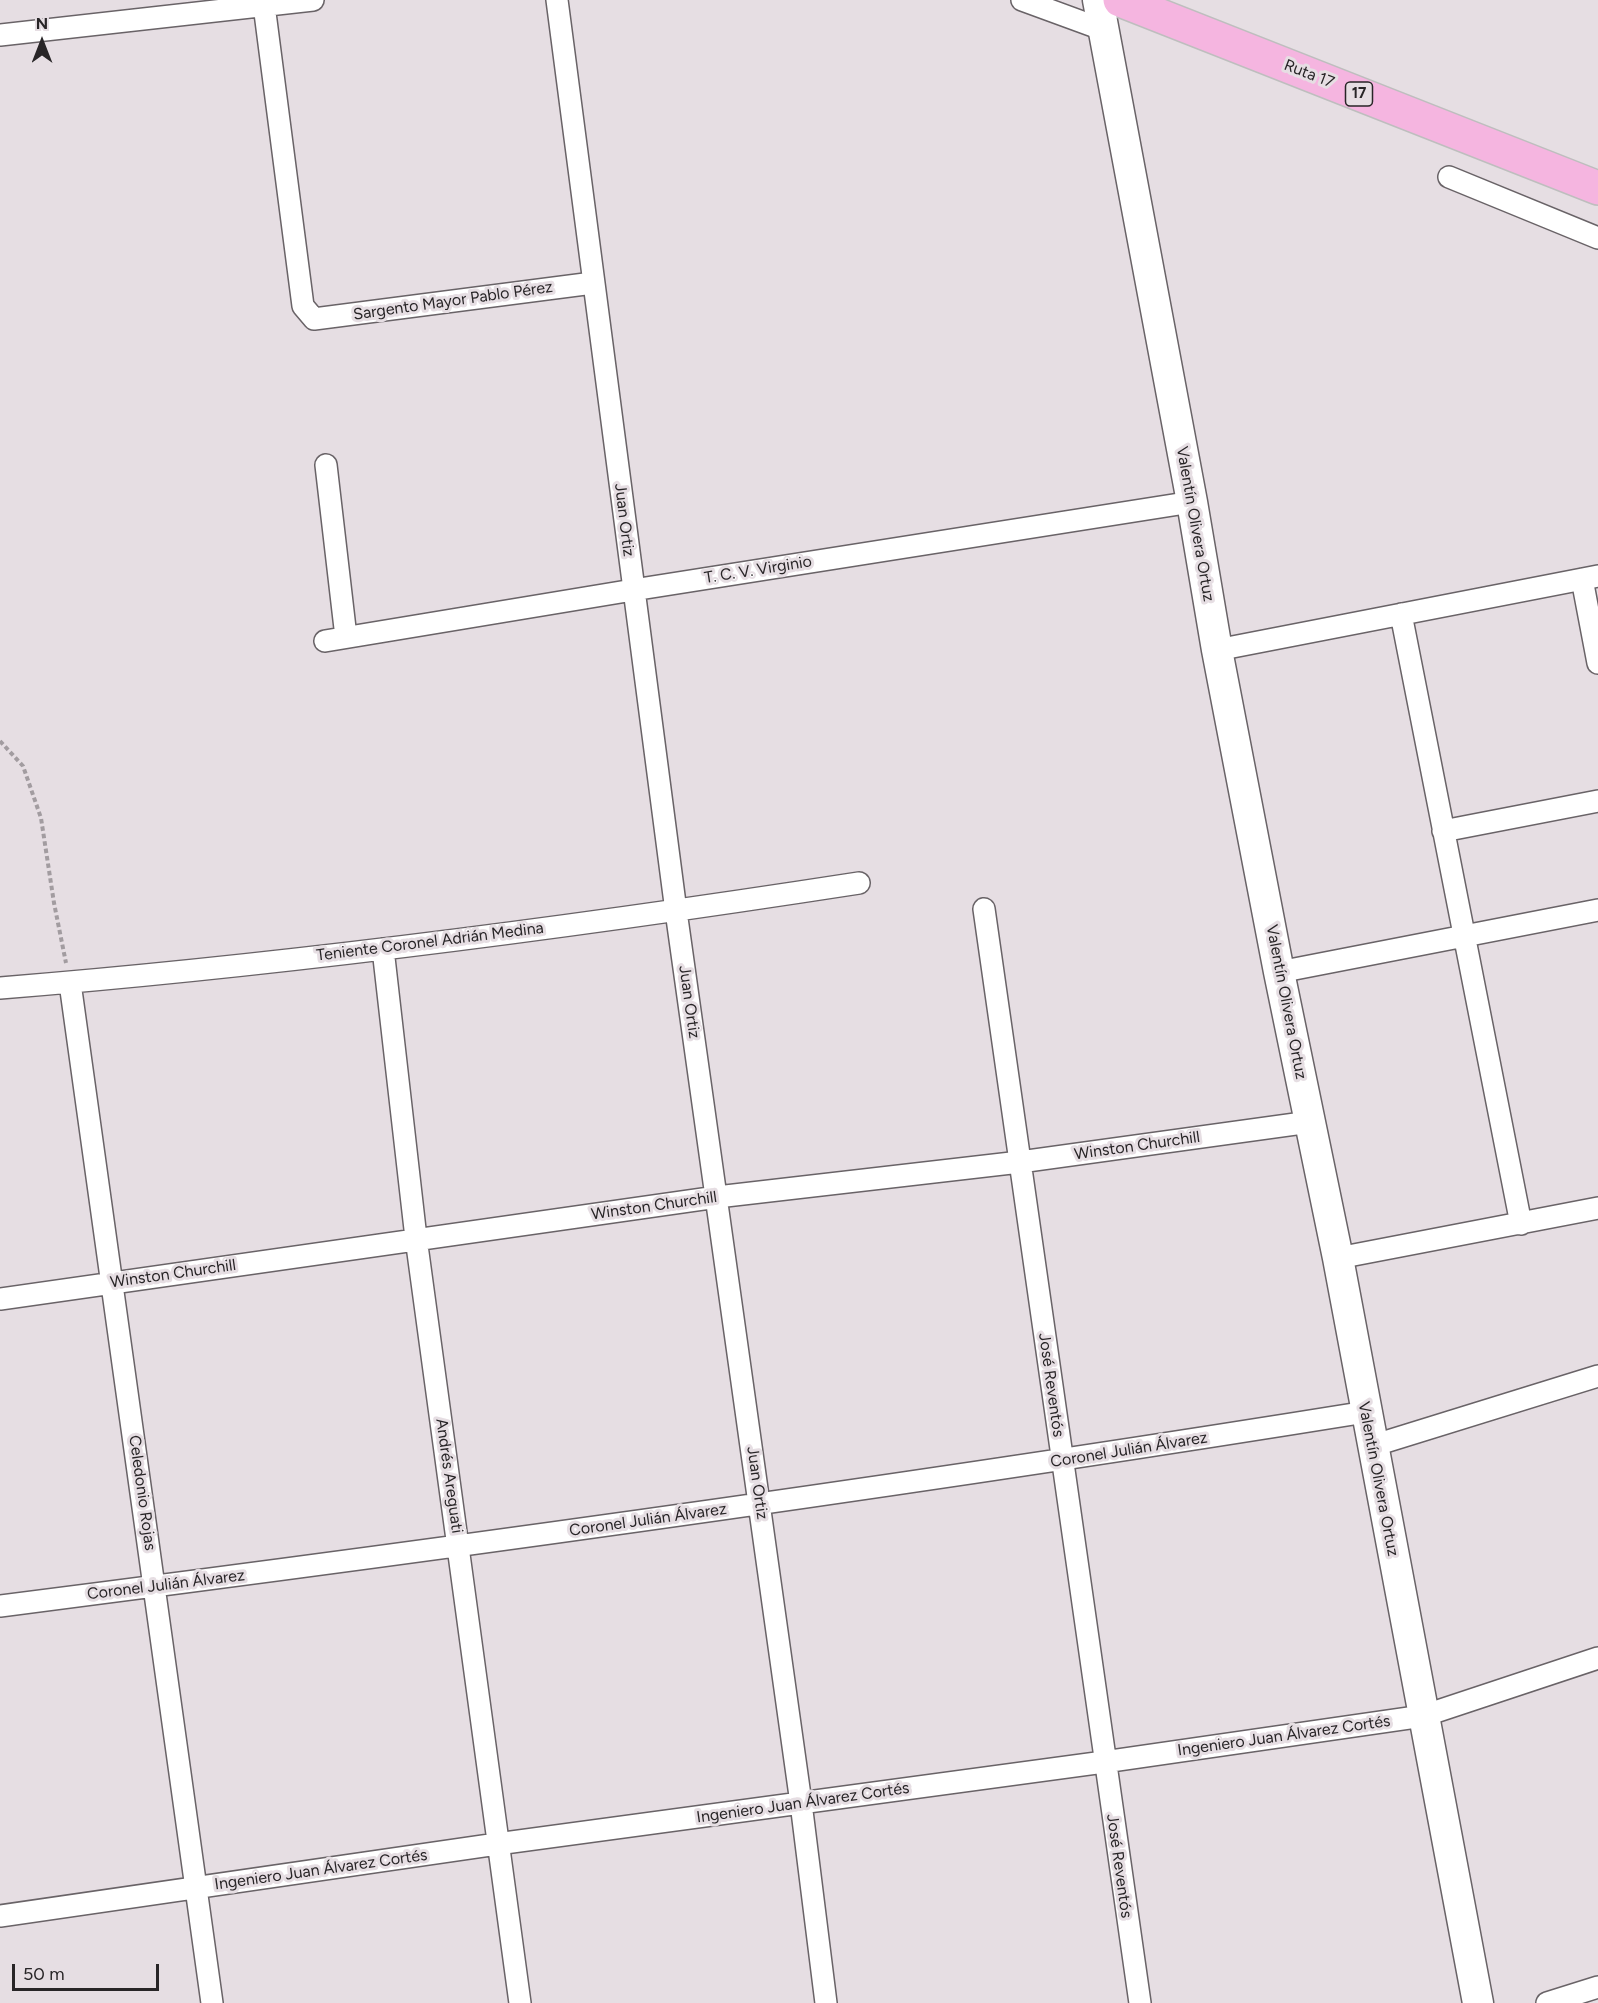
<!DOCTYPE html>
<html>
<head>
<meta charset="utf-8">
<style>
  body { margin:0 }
  #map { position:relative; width:1598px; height:2003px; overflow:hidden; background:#e6dee3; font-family:Figtree,sans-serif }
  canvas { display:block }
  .north { position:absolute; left:12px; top:12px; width:60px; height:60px; -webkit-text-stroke:4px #e6dee3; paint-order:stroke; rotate:0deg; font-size:16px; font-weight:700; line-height:24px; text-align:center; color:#282527 }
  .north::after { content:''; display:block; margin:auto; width:21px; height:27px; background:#282527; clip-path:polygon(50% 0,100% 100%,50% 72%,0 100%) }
  .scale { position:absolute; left:12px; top:1964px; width:147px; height:27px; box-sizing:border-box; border:3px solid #282527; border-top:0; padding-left:8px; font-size:18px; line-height:21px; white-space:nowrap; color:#282527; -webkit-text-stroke:4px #e6dee3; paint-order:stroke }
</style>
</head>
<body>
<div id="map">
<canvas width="1598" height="2003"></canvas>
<div class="north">N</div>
<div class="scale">50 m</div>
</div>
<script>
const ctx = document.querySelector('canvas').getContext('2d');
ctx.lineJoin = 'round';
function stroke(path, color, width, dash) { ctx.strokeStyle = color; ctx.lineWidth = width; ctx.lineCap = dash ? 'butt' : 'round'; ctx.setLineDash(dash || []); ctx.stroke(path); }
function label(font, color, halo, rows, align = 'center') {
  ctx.font = font + ' Figtree,sans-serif'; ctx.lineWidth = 6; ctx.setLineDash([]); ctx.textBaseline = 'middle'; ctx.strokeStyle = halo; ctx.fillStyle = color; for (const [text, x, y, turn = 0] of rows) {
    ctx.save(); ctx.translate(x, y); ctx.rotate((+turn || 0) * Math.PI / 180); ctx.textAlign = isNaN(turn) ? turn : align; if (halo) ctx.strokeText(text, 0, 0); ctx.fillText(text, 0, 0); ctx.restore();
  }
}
const street = new Path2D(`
  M557 0 676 911 801 1803 826 2003
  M1022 0 1104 30
  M264 5 303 306 314 319 593 283
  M0 35 313 0
  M1449 177 1598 238
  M326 465 346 637
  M1582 579 1598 663
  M1401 614 1521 1224
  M325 641 633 590 1192 502
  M1217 650 1598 576
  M1443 831 1598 801
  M984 909 1140 2003
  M383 949 416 1238 520 2003
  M1279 972 1598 910
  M70 983 212 2003
  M0 988C287 965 574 927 859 883
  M1338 1258 1598 1208
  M0 1299 717 1197 1020 1162 1310 1122
  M1372 1446 1598 1376
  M0 1606C456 1548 912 1485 1366 1412
  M0 1916 497 1844 1104 1762 1423 1716 1598 1658
  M1547 2003 1598 1987`);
const secondary = new Path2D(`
  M1098 0 1192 502 1217 650 1279 972 1338 1258 1478 2003`);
const highway = new Path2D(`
  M1120 0 1598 188`);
stroke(street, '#696367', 24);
stroke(secondary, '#696367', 33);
stroke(highway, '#bebebe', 36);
stroke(new Path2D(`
  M0 741 23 766 41 818 54 903 66 963`), '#a29ca0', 4, [4.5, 3]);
stroke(street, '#fff', 21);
stroke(secondary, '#fff', 30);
stroke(highway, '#f5b5e0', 33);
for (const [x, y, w] of [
  [1359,94,27]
]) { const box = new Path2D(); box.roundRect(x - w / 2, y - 12, w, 24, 4.5); ctx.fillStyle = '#e6dee3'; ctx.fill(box); stroke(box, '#282527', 1.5); }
label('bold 15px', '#282527', null, [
  ["17",1359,94]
]);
label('16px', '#282527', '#e6dee3', [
  ["Ruta 17",1309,74,21],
  ["Sargento Mayor Pablo Pérez",453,301,-8],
  ["Juan Ortiz",624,520,83],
  ["Valentín Olivera Ortuz",1195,524,80],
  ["T. C. V. Virginio",758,570,-9],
  ["Teniente Coronel Adrián Medina",430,942,-7],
  ["Juan Ortiz",689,1002,82],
  ["Valentín Olivera Ortuz",1286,1002,79],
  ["Winston Churchill",1137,1146,-8],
  ["Winston Churchill",654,1206,-8],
  ["Winston Churchill",173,1274,-8],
  ["José Reventós",1051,1385,82],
  ["Coronel Julián Álvarez",1129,1450,-9],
  ["Andrés Areguati",449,1476,82],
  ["Valentín Olivera Ortuz",1378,1479,79],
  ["Juan Ortiz",757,1483,82],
  ["Celedonio Rojas",142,1493,82],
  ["Coronel Julián Álvarez",648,1520,-8],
  ["Coronel Julián Álvarez",166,1585,-7],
  ["Ingeniero Juan Álvarez Cortés",1284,1736,-8],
  ["Ingeniero Juan Álvarez Cortés",803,1803,-8],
  ["José Reventós",1119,1866,82],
  ["Ingeniero Juan Álvarez Cortés",321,1870,-8]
]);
</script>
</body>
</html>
